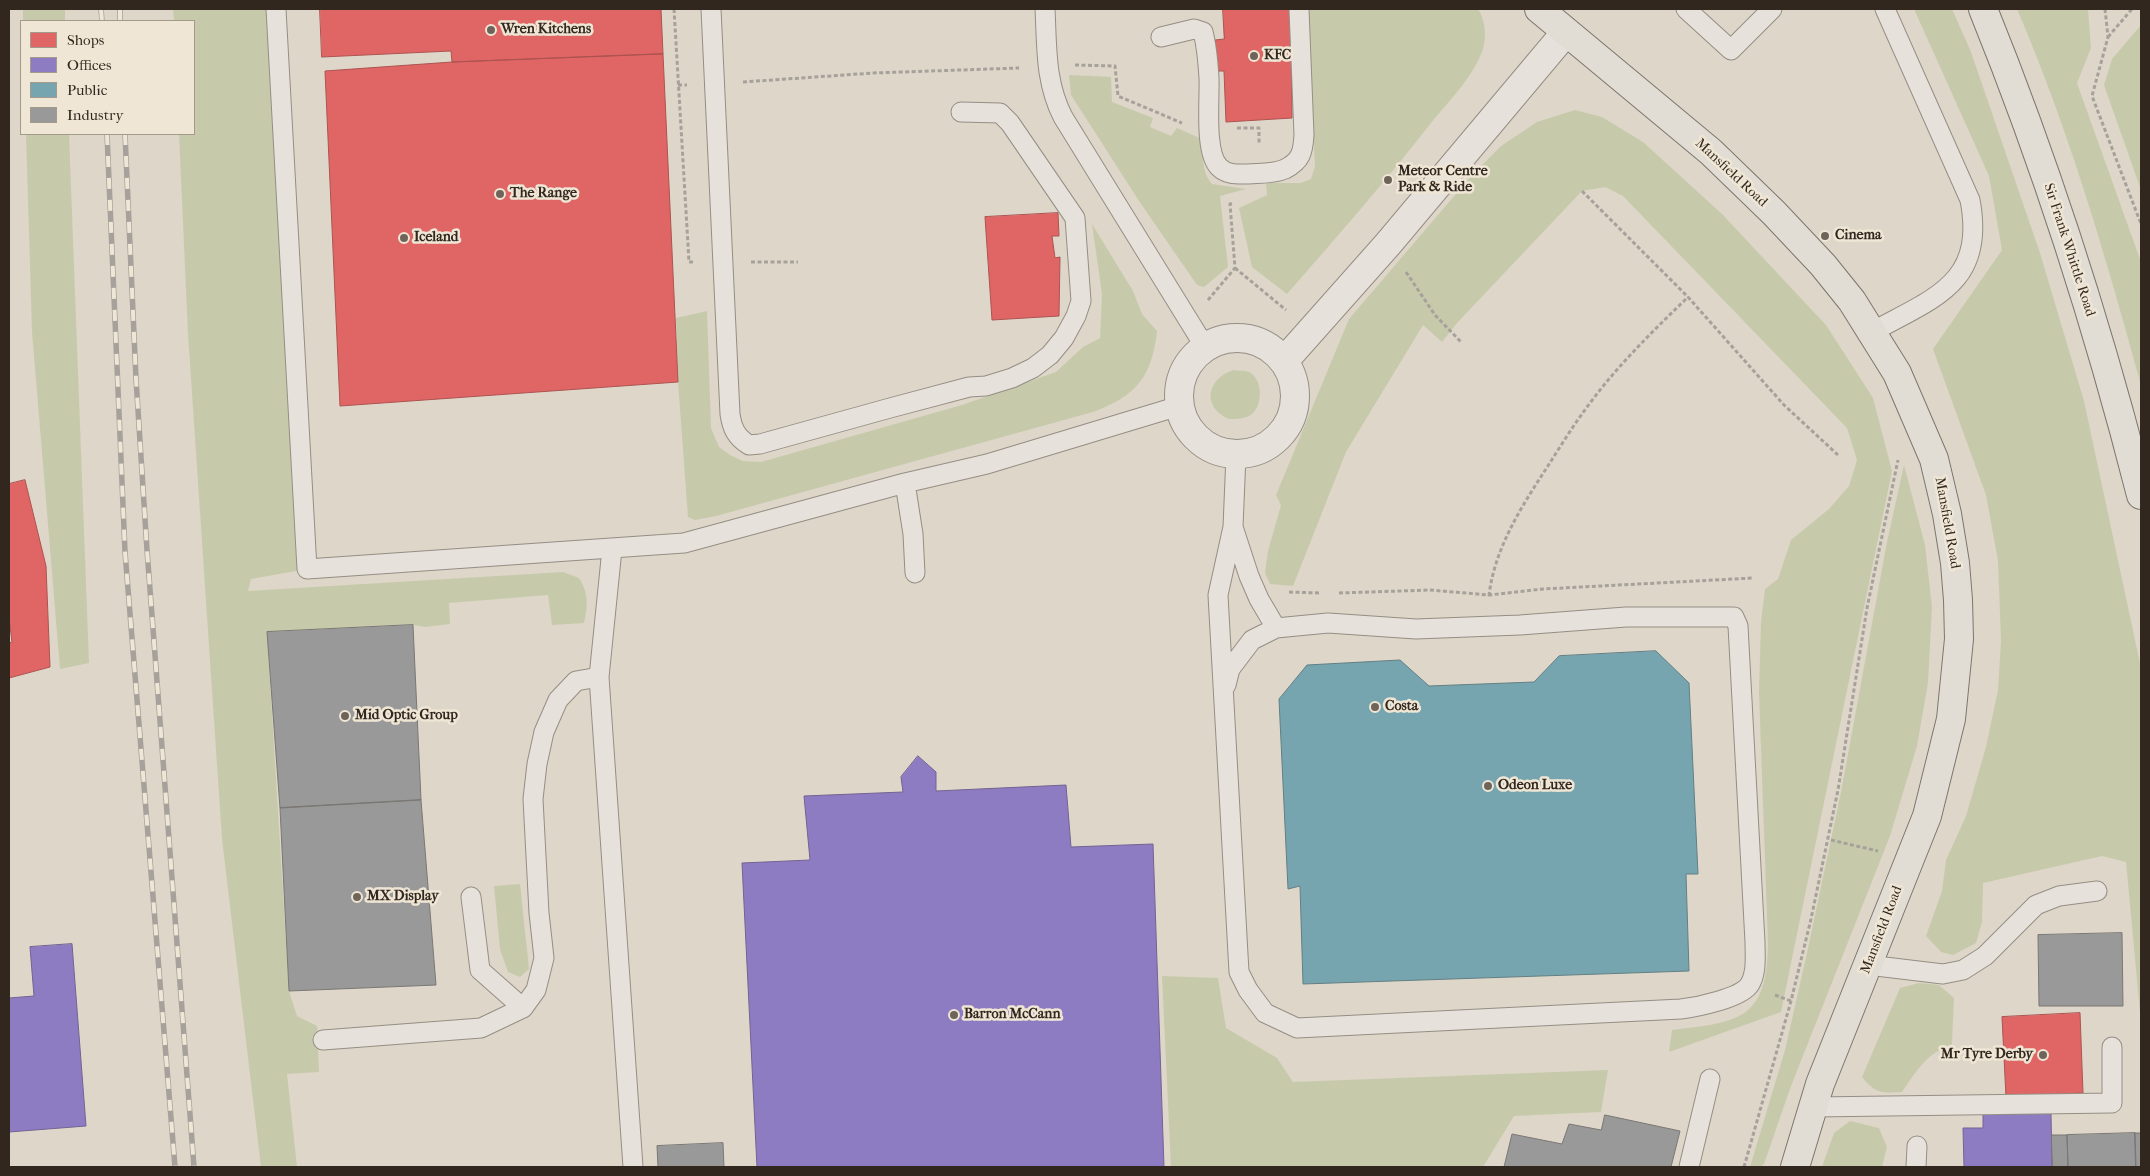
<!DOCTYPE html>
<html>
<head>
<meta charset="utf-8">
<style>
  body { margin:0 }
  #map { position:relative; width:2150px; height:1176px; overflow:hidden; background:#ded6c8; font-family:"IM FELL French Canon",serif }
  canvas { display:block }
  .frame { position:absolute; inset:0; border:10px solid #32271e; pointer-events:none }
  .legend { position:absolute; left:20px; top:20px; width:175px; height:115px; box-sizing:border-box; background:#efe6d5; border:1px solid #a39a8c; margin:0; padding:6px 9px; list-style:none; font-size:15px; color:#32271e }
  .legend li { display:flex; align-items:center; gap:10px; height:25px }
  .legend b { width:25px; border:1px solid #a39a8c }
</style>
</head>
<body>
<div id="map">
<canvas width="2150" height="1176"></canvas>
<div class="frame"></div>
<ul class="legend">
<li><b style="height:14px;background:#e06666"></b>Shops</li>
<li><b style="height:14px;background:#8e7cc3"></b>Offices</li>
<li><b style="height:14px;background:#76a5af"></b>Public</li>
<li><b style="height:14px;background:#999"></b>Industry</li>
</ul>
</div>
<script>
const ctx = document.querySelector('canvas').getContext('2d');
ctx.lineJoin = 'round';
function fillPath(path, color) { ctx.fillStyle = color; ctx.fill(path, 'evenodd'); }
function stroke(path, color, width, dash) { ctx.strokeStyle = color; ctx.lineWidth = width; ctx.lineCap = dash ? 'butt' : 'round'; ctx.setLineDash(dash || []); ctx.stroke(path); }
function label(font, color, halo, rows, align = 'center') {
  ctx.font = font + ' "IM FELL French Canon",serif'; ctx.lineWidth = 5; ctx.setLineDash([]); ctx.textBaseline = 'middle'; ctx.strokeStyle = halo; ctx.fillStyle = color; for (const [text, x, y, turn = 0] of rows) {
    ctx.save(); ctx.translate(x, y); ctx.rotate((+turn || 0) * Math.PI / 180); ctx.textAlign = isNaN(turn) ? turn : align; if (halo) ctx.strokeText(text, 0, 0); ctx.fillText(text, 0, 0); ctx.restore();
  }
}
fillPath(new Path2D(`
  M23 9H65V21H23Z
  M173 9H267L307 569 251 579 248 591 563 572 579 578C589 594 588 605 584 623L552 625 548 595 449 603 450 624 425 627 413 625 267 632 289 991 297 1016 317 1026 319 1072 287 1074 297 1167H261L222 839 188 334 179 134H194V21H174Z
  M1306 9H1478C1485 20 1487 36 1483 49 1474 76 1449 101 1431 123 1385 182 1336 238 1287 294L1252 267 1239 208 1267 195 1266 183H1301L1311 179 1315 166Z
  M1914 9H1952L1971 52 2040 253 2084 401 2141 668V1023L2126 862 2102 856 1983 883 1982 922 1976 943 1953 955 1941 952 1926 936 1942 891 1946 860 1966 816 1986 747 1998 690 2001 641 1998 561 1986 495 1933 349 2002 250 1989 176Z
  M2017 9H2088L2091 48 2077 83 2141 262V385C2106 257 2069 130 2017 9Z
  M2141 25V190L2104 85 2112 59Z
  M1069 75 1111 77 1112 102 1153 118 1150 127 1171 136 1177 128 1204 140C1203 156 1201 171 1212 184L1246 189 1220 196 1228 267 1204 287 1197 285 1139 201 1071 95Z
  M1575 110 1602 117 1643 142 1722 214 1826 325 1873 398 1892 471 1781 1012 1669 1052 1672 1030C1738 1022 1767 1021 1768 944L1759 692 1761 622 1765 589 1778 579 1791 540 1829 509 1849 486 1857 460 1847 428 1623 196 1605 187 1582 191 1457 323 1442 342 1423 325 1346 452 1293 586 1270 584 1265 573 1268 551 1281 505 1276 495 1349 319 1473 174 1501 146 1537 122Z
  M26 134H69L89 663 60 669 32 332Z
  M1092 224 1133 291 1142 314 1157 331C1152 377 1136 396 1093 412L716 516 695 520 688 517 678 382 676 318 707 311 711 428 719 447 730 455 743 461 761 462 962 405 1056 372 1083 347 1100 338 1102 294Z
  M1233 370C1238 371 1244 370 1249 372 1263 379 1263 405 1252 414 1245 419 1237 419 1229 419 1202 408 1206 379 1233 370Z
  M1904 465 1925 545 1932 607 1928 683 1917 746 1890 836 1791 1086 1764 1164 1760 1167H1750L1785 1050 1807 953 1841 792 1887 542Z
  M520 884 529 969 520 977 508 972 500 949 494 886Z
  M1162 976 1218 978 1226 1028 1277 1058 1293 1082 1608 1070 1601 1112 1514 1116 1483 1167H1171Z
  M1919 983 1939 985 1954 998 1952 1044C1926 1054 1918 1069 1902 1092 1881 1093 1876 1094 1862 1077L1900 988Z
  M1850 1121 1879 1128 1887 1147 1882 1167H1822L1834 1133Z`), '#c6caab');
const shops = new Path2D(`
  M320 9H661L663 54 452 62 451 51 322 57Z
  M1223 9H1291L1292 118 1226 122 1224 71H1216L1215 40 1224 39Z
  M663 54 678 382 340 406 325 71 452 62Z
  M1058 213 1059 236H1052L1055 258 1060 257 1059 316 992 320 985 217Z
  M25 480 46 566 50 667 9 678V643L12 642 9 618V484Z
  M2080 1013 2083 1093 2006 1097 2002 1017Z`);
fillPath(shops, '#e06666');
stroke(shops, '#ac5350', 1);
const offices = new Path2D(`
  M918 756 936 772V791L1066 785 1071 847 1153 844 1164 1167H757L742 863 810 860 804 796 903 792 901 777Z
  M72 944 86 1126 9 1132V998L34 996 30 947Z
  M2051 1114 2052 1167H1964L1963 1128H1983V1115Z`);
fillPath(offices, '#8e7cc3');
stroke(offices, '#726292', 1);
const public = new Path2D(`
  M1656 651 1689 683 1698 874H1686L1689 971 1303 984 1300 886 1288 889 1279 699 1307 665 1400 660 1429 686 1534 682 1559 656Z`);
fillPath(public, '#76a5af');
stroke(public, '#627f84', 1);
const industry = new Path2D(`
  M413 625 421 800 280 808 267 632Z
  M421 800 436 985 289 991 280 808Z
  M2122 933 2123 1006H2039L2038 935Z
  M1605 1115 1680 1131 1671 1167H1504L1512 1134 1562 1144 1569 1124 1601 1130Z
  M2135 1133H2141V1167H2136Z
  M2135 1133 2136 1167H2068L2067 1135Z
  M2052 1135H2067L2068 1167H2053Z
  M723 1143 724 1167H658L657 1146Z`);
fillPath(industry, '#999');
stroke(industry, '#7a7774', 1);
const lane = new Path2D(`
  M276 9 307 569 684 543 905 483 987 464 1179 406
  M711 9 730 414C732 428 736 437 749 445L760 444 890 408 969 387 986 386 1012 378 1033 368 1050 355 1064 338 1076 316 1081 301 1075 218 1010 123 1000 113 961 112
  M1045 9C1047 47 1045 82 1063 117L1205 347
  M1686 9 1731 50 1772 9
  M1161 37 1194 29 1203 32C1207 47 1208 62 1209 78 1210 99 1204 152 1219 167 1227 175 1237 174 1248 174 1260 173 1274 174 1285 169 1301 161 1303 152 1304 135L1299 9
  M1872 332C1933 298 1986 284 1970 200L1885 9
  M905 483 913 534 915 573
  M1233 527 1249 576 1259 599 1276 628 1328 623 1416 629 1520 625 1626 617H1734L1738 626 1755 942C1755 955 1757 972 1750 984 1742 998 1697 1007 1681 1009L1297 1028 1265 1013 1248 990 1239 972 1218 595 1233 527 1236 455
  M599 677 633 1167
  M1226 685 1230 669 1252 640 1276 628
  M471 897 480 970 523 1008
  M1868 965 1943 974 1963 970 1985 956 2036 905 2059 896 2097 891
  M323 1040 481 1028 523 1008 536 990 544 958 539 913 533 799 537 764 544 732 558 700 576 681 599 677 612 549
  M1814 1107 2112 1103V1047
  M1689 1167 1710 1079
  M1916 1167 1917 1146`);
const street = new Path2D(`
  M1179 396a58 58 0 1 1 116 0a58 58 0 1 1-116 0Z
  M1285 360 1388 244 1566 32`);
const primary = new Path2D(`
  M1539 9 1711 152 1774 213 1823 265 1852 301 1897 373 1934 459 1947 514 1955 563 1958 600 1959 639 1951 719 1927 816 1820 1084 1795 1167`);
const highway = new Path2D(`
  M1983 9C2047 167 2099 330 2141 495`);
stroke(lane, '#948e85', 21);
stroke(street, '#948e85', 30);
stroke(primary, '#7c766e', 30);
stroke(highway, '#7c766e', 30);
stroke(new Path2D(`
  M674 9 689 262H694
  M2105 9 2108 37 2092 96 2141 224
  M2108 37 2132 9
  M1075 65 1115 66 1118 96 1182 123
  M743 82 873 73 1019 68
  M678 85H687
  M1237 128H1259V145
  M1582 191 1688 297 1784 405 1838 455
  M751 262H798
  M1235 268 1286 310
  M1406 272 1435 315 1462 343
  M1208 300 1235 268 1230 204 1233 203
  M1289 592 1320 593
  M1339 593 1430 590 1489 595 1543 589 1753 578
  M1489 596C1494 550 1521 507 1546 469 1560 447 1574 424 1590 403 1619 364 1653 331 1688 297
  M1831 840 1878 851
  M1775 995 1791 1001
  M1744 1167 1791 1001 1811 919 1838 790 1867 608 1898 460`), '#a6a19b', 3, [4, 2.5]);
stroke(lane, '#e6e1da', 19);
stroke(street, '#e6e1da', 28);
stroke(primary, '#e1ddd4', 28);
stroke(highway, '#e1ddd4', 28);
const rail = new Path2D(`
  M101 9 102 21
  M120 9V21
  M107 134 125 552 175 1167
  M125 134 136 379 147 550 194 1167`);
stroke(rail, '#a6a19b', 5.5);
stroke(rail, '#efe6d5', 4, [11]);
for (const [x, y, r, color] of [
  [491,30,5,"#6e645a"],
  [1254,56,5,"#6e645a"],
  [1388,180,5,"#6e645a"],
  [500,194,5,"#6e645a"],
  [1825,236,5,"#6e645a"],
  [404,238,5,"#6e645a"],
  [1375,707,5,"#6e645a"],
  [345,716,5,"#6e645a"],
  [1488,786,5,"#6e645a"],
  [357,897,5,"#6e645a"],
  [954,1015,5,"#6e645a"],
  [2043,1055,5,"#6e645a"]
]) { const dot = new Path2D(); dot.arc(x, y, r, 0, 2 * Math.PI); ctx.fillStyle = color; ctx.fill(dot); stroke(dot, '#efe6d5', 2); }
label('bold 14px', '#32271e', '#efe6d5', [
  ["Wren Kitchens",501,30],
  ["KFC",1264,56],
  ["Meteor Centre",1398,172],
  ["Park & Ride",1398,188],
  ["The Range",510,194],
  ["Cinema",1835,236],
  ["Iceland",414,238],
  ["Costa",1385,707],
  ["Mid Optic Group",355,716],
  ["Odeon Luxe",1498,786],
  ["MX Display",367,897],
  ["Barron McCann",964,1015],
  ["Mr Tyre Derby",2033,1055,"right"]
], 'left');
label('14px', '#32271e', '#efe6d5', [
  ["Mansfield Road",1731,173,43],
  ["Sir Frank Whittle Road",2069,250,72],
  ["Mansfield Road",1947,523,80],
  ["Mansfield Road",1882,930,-69]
]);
</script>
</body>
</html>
